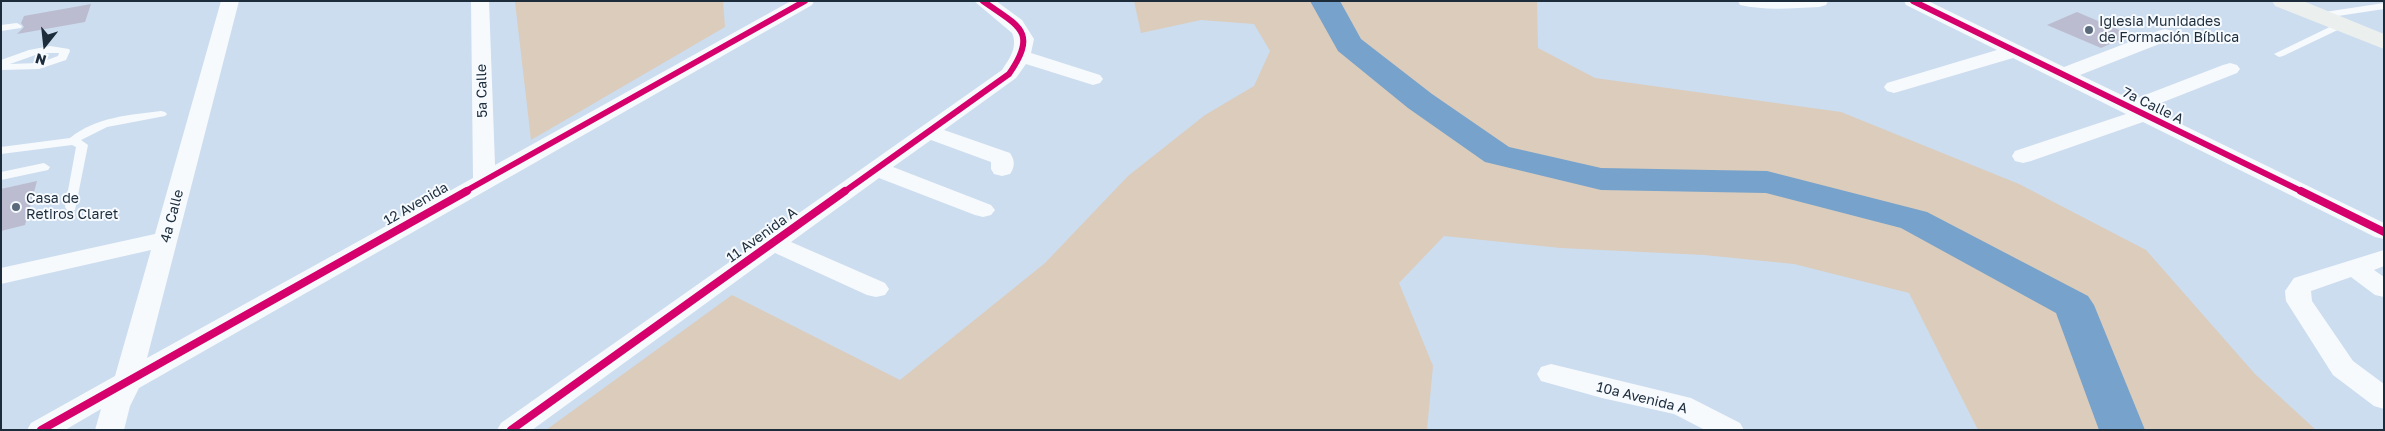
<!DOCTYPE html>
<html>
<head>
<meta charset="utf-8">
<style>
  body { margin:0 }
  #map { position:relative; width:2385px; height:431px; overflow:hidden; background:#ccddef; font-family:"Golos Text",sans-serif }
  canvas { display:block }
  .frame { position:absolute; inset:0; border:2px solid #1c2c3b; pointer-events:none }
  .north { position:absolute; left:20px; top:20px; width:50px; height:50px; -webkit-text-stroke:4px #f7fbff; paint-order:stroke; rotate:196deg; font-size:14px; font-weight:700; line-height:20px; text-align:center; color:#1c2c3b }
  .north::after { content:''; display:block; margin:auto; width:18px; height:22px; background:#1c2c3b; clip-path:polygon(50% 0,100% 100%,50% 72%,0 100%) }
</style>
</head>
<body>
<div id="map">
<canvas width="2385" height="431"></canvas>
<div class="frame"></div>
<div class="north">N</div>
</div>
<script>
const ctx = document.querySelector('canvas').getContext('2d');
ctx.lineJoin = 'round';
function fillPath(path, color) { ctx.fillStyle = color; ctx.fill(path, 'evenodd'); }
function stroke(path, color, width, dash) { ctx.strokeStyle = color; ctx.lineWidth = width; ctx.lineCap = dash ? 'butt' : 'round'; ctx.setLineDash(dash || []); ctx.stroke(path); }
function label(font, color, halo, rows, align = 'center') {
  ctx.font = font + ' "Golos Text",sans-serif'; ctx.lineWidth = 4; ctx.setLineDash([]); ctx.textBaseline = 'middle'; ctx.strokeStyle = halo; ctx.fillStyle = color; for (const [text, x, y, turn = 0] of rows) {
    ctx.save(); ctx.translate(x, y); ctx.rotate((+turn || 0) * Math.PI / 180); ctx.textAlign = isNaN(turn) ? turn : align; if (halo) ctx.strokeText(text, 0, 0); ctx.fillText(text, 0, 0); ctx.restore();
  }
}
fillPath(new Path2D(`
  M517 1H723L725 27 531 140 515 2Z
  M1134 1H1537L1538 48 1595 78 1841 112 2019 184 2146 250 2255 374 2316 430H1978L1909 293 1794 264 1704 255 1561 248 1444 236 1399 283 1433 366 1427 430H546L732 295 900 380 1045 263 1128 176 1205 115 1254 86 1270 51 1254 24 1201 20 1141 33Z`), '#dbccbc');
fillPath(new Path2D(`
  M1310 1H1340L1361 39 1432 94 1509 147 1601 168 1767 171 1927 212 2088 296 2094 305 2145 430H2099L2056 313 1901 228 1766 193 1601 190 1485 162 1408 108 1338 51Z`), '#76a2cb');
fillPath(new Path2D(`
  M91 4 85 22 17 34 24 27 21 23 24 16Z
  M2077 12 2131 35 2101 48 2047 25Z
  M37 181 25 225 1 231V189Z`), '#bbbcd0');
fillPath(new Path2D(`
  M2384 3V9L2318 19 2313 16 2318 13Z
  M2340 22 2344 23V27L2283 56 2279 57 2274 54Z
  M17 23 22 26 21 28 1 31V25Z
  M50 46 69 49 70 51 66 60 39 69 1 70V60L29 50ZM41 53H59L58 56 39 63 10 64Z
  M161 111 165 112 167 114 165 116 107 127 81 140 88 145 75 210H67L65 207 76 147 72 145 1 154V147L70 138C96 117 129 115 161 111Z
  M44 163 50 167 48 170 1 180V172Z`), '#f7fafd');
fillPath(new Path2D(`
  M221 1H239L147 358 473 178 471 1H489L495 165 791 1H814L812 5 139 388 130 406 124 430H95L101 409 65 430H27L31 423 115 376 151 250 1 284V268L155 234Z
  M974 1H996L1022 20 1034 39 1031 53 1100 75 1103 79 1100 83 1093 85 1026 64 1016 78 944 130 1010 153C1015 160 1015 167 1010 174L1002 176 994 174 991 169V162L931 140 893 167 991 205 995 210 991 215 983 217 975 215 879 178 791 242 885 283 889 289 885 295 876 297 867 295 775 253 532 430H497L501 423 1002 70C1010 58 1018 47 1012 33Z
  M1738 1H1828L1826 5 1819 7C1793 8 1766 11 1740 5Z
  M1904 1H1928L2064 67 2158 31 2165 29 2172 31 2175 35 2172 39 2080 75 2132 100 2223 65 2230 63 2237 65 2240 69 2237 73 2148 108 2384 223V239L2375 237 2143 122 2031 161 2023 163 2015 161 2012 156 2015 151 2126 114 2013 58 1901 91 1894 93 1887 91 1884 87 1887 83 1997 50 1906 5Z
  M2384 250V266L2374 270 2384 277V297L2375 295 2351 277 2311 291 2312 301 2353 361 2384 384V409L2374 406 2333 375 2286 301 2285 291 2294 278Z
  M1551 364 1691 398 1740 423 1744 430H1705L1674 414 1602 398 1541 381 1537 374 1541 367Z`), '#f7fafd');
fillPath(new Path2D(`
  M2272 1H2303L2384 34V49L2275 6Z`), '#ebefee');
stroke(new Path2D(`
  M1913 1 2303 192
  M464 192 805 1
  M844 192 1009 74C1039 31 1018 26 983 1`), '#d6006c', 6);
stroke(new Path2D(`
  M2301 191 2384 232
  M41 430 467 191
  M511 430 845 191`), '#d6006c', 8);
for (const [x, y, r, color] of [
  [2089,30,5,"#5a6a7a"],
  [16,207,5,"#5a6a7a"]
]) { const dot = new Path2D(); dot.arc(x, y, r, 0, 2 * Math.PI); ctx.fillStyle = color; ctx.fill(dot); stroke(dot, '#f7fbff', 2); }
label('14px', '#1c2c3b', '#f7fbff', [
  ["Iglesia Munidades",2099,22],
  ["de Formación Bíblica",2099,38],
  ["Casa de",26,199],
  ["Retiros Claret",26,215]
], 'left');
label('14px', '#1c2c3b', '#f7fbff', [
  ["5a Calle",482,91,-91],
  ["7a Calle A",2153,106,26],
  ["12 Avenida",416,204,-30],
  ["4a Calle",172,216,-75],
  ["11 Avenida A",762,235,-36],
  ["10a Avenida A",1642,398,14]
]);
</script>
</body>
</html>
